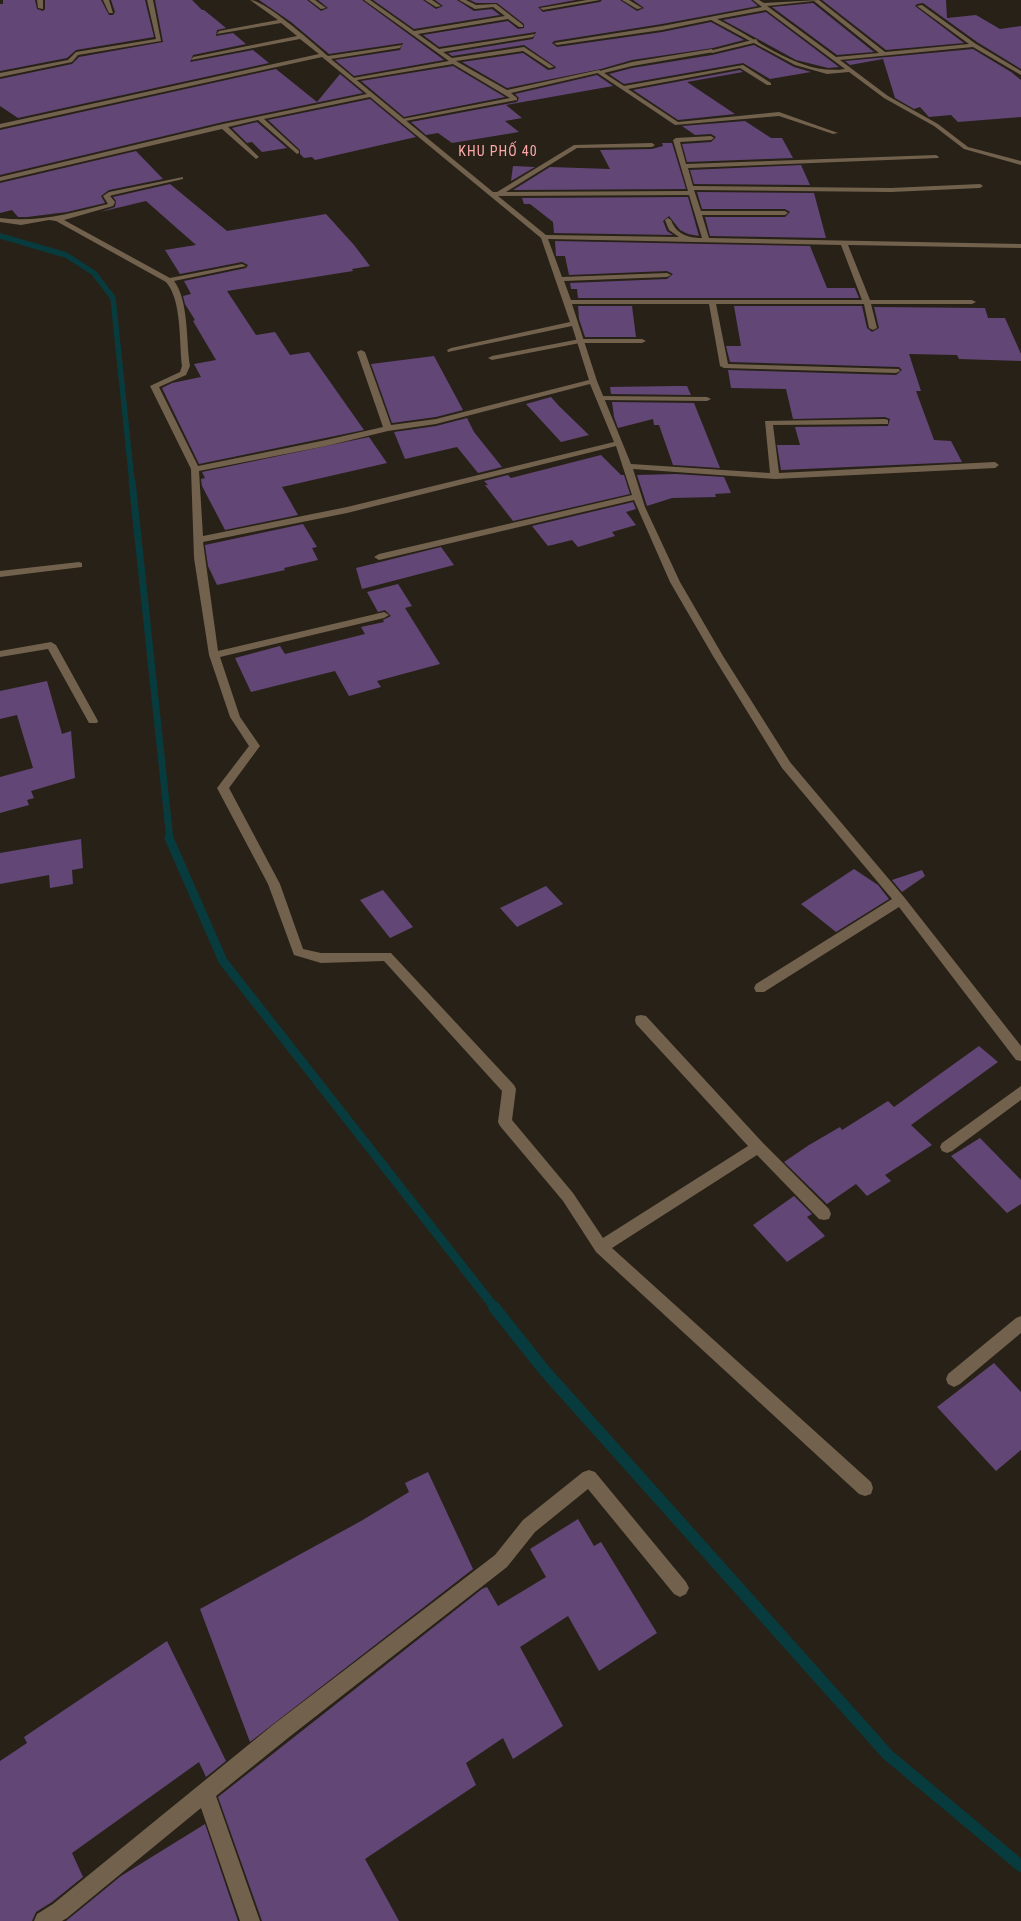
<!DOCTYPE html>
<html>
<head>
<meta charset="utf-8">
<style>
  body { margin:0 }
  canvas { display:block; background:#272117 }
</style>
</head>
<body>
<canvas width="1021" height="1921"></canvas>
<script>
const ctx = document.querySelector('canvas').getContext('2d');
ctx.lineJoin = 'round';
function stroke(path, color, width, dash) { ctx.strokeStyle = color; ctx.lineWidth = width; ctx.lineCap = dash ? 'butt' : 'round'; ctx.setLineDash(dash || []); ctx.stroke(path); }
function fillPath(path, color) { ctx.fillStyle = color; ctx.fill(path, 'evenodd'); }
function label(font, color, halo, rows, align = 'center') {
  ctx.font = font + ' "Roboto Condensed",sans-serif'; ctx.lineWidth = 4.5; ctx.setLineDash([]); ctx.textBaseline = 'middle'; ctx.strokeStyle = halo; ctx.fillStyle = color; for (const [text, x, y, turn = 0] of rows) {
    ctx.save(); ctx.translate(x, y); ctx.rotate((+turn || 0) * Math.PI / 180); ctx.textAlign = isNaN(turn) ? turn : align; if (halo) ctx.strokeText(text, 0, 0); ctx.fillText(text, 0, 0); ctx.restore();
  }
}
stroke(new Path2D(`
  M0 236 66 255 94 273 113 298 132 482`), '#083b3d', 5.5);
stroke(new Path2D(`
  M132 481 170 840`), '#083b3d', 7);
stroke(new Path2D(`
  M169 838 223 961 495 1308`), '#083b3d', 9);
stroke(new Path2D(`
  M494 1307 544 1370 888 1755 1021 1866`), '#083b3d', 12);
fillPath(new Path2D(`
  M3 0H35L37 9 43 11 45 9V0H101L109 15H113L115 12 111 0H145L154 37 76 50 67 58 0 71V4H3Z
  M155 0H192L202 10H204L226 28 217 30 216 36 233 33 246 44 193 55 190 62 253 50 269 63 18 118 0 106V79L72 64 79 57 163 42Z
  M259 0H307L321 11 328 8 318 0H362L444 60 354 76 335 60 400 50 403 43 329 54 291 22Z
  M373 0H423L436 9 443 6 435 0H457L474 11 492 9 500 15 414 29Z
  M470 0H576L538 7 543 12 600 2 602 0H620L637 11 644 8 633 0H751L758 6 662 24 554 41 552 43 557 47 662 32 711 22 744 40 713 48 632 60 601 69 507 88 462 62 523 53 548 70 554 69 556 67 524 45 452 56 448 53 533 39 536 32 439 47 423 35 508 21 518 29 524 28V24L497 3H476Z
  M822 0H946L947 18 976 15 1000 29 1021 26V69L977 42 923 3 917 4 915 6 964 43 886 50Z
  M813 3 874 52 837 55 772 7Z
  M766 12 839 67 828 68 796 60 723 20Z
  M754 45 794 67 811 72 770 79 743 63 624 84 609 74 632 68 712 55Z
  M973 49 1011 72 1021 80V117L958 122 951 115 929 117 920 107 914 109 895 98 883 59 850 65 845 61Z
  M453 66 505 97 404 117 361 81Z
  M276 69 317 102 340 74 363 93 223 122 0 175V130Z
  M740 70 743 72 687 82 735 114 678 120 633 90Z
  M597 75 613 86 506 105 522 118 505 121 519 132 452 143 438 133 426 135 411 122 517 102 519 98 515 94Z
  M370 99 416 137 315 160 312 157 304 158 300 154V150L268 120Z
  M745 121 771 138H782L793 158 687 162 682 144 711 142 716 137 711 134 695 135 682 126Z
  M257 122 287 148 262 152 252 142 247 143 232 128Z
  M662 143H672L686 189 513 190 550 167 610 169 600 150 652 149 663 146Z
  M136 151 163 179 109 190 101 196 105 203 67 212 27 217H18L12 210 0 213V183Z
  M801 165 810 185 694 184 690 170Z
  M513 166 535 167 511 181Z
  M170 184 227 231 326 214 354 245 370 266 352 269 353 271 227 291 256 335 275 332 290 355 309 352 364 430 199 464 162 388 172 383 201 377 194 364 216 360 193 321 195 320 185 304 183 296 191 294 184 281 246 268 248 265 242 262 180 274 165 250 196 245 146 201 100 212 115 207 116 201 113 197Z
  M697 192 814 193 826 238 710 236 705 217H785L790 212 785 209H702Z
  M688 197 699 236 688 234 680 230 669 216 663 221 667 231 673 235 554 233 553 222 530 204H524L522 198Z
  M555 241 810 246 827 288H855L859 298H578L577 289H571L570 283 667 279 673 274 667 271 569 275 565 256H556Z
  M578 306H632L636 337H585L579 319Z
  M734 306H862L867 328 872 332 879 328 874 307 985 308 988 318H1005L1021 354V361L959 359 957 355 909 354 921 391H916L934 440 951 441 962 462 781 470 777 445H800L795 427 888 426 890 419 885 417 793 419 786 389 731 388 728 370 896 375 902 370 899 367 730 362 726 346H741Z
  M434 356 463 410 436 417 392 423 371 364Z
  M675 386H687L691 395 611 394 610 387Z
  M551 397 559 406 589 435 561 442 526 404Z
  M612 402 694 403 720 468 673 465 659 425H654L653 419 618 428 614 417Z
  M467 418 474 432 502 467 478 473 457 447 405 459 394 432 436 426Z
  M369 437 387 463 282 487 298 515 225 530 202 486 201 479 205 478 202 472Z
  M601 455 621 475H624L630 494 513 521 485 485H488L484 481 508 475 511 478Z
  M676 474 724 477 731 493 715 494 716 497 672 498 647 506 637 475Z
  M633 502 636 509 626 512 636 525 612 532 615 536 578 547 572 540 548 546 532 526Z
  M303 524 317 547 312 548 318 560 284 568 285 570 217 585 208 566 205 545Z
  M441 547 454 565 362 589 356 568Z
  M398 584 412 606 405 608 440 664 377 681 381 687 349 696 335 671 251 692 235 658 280 646 285 654 365 634 361 627 384 622 383 620 391 616 385 610 378 612 367 592Z
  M47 681 62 734 71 731 75 778 31 791 34 798 27 800 29 805 0 813V777L33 768 17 715 0 719V691Z
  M81 839 83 868 72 870 73 884 50 888 49 875 0 884V853Z
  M854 869 878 885 889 899 836 932 801 904Z
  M922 870 925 876 902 892 892 880Z
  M546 886 563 904 517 927 500 908Z
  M383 890 413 927 390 938 360 900Z
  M979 1046 998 1062 911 1125 932 1145 885 1175 891 1181 867 1196 856 1184 827 1204 784 1162 809 1145 840 1127 842 1130 888 1101 894 1107Z
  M980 1138 1021 1180V1204L1007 1213 951 1156Z
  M794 1196 812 1214 807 1217 825 1236 787 1262 753 1225Z
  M994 1363 1021 1392V1450L996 1471 937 1407Z
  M428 1472 473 1569 250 1742 200 1609 361 1521 409 1492 405 1483Z
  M578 1519 594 1546 601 1542 657 1633 599 1671 568 1616 520 1647 563 1726 513 1759 503 1738 466 1763 476 1785 365 1859 399 1921H262L218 1797 482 1589 487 1587 498 1606 546 1577 530 1549Z
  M167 1641 226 1761 206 1777 199 1762 72 1853 83 1877 52 1902 36 1912 32 1921H0V1761L27 1743 24 1737Z
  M205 1824 238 1921H66L121 1876Z`), '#624676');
fillPath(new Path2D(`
  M103 0H109L113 13H109Z
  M309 0H315L326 8 321 9Z
  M364 0H370L414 31 505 16 493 7 475 9 459 0H466L476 5 496 4 523 25V27H519L508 19 418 34 439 49 535 34 533 37 443 52 452 58 524 47 554 67 549 68 523 51 456 61 507 90 599 70 602 72 511 93 517 98V100L400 122 402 119 510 98 453 64 351 81 353 78 449 61Z
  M756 39 758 42 712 53 709 51Z
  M580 339H642L646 341 642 343H580L492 360 488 358 492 356Z
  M597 396 707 397 711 399 707 401 600 400 596 398Z`), '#72614c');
fillPath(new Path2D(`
  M37 0H43V9L38 8Z
  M147 0H153L161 41 78 55 72 62 0 77V73L68 60 76 52 156 39Z
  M250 0C265 0 314 44 328 56L402 45 400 48 331 59 493 192H497L574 145 652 143 655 145 652 147 577 148 506 192 688 191 673 140 676 138 711 136 714 138 711 140 680 142 686 164 936 155 939 157 938 158 688 168 693 186 891 188 980 184 983 186 980 188 891 192 694 190 701 211H785L788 213 785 215H702L709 238 1021 244V248L848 245 870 300H972L976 302 972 304H871L877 328 873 330 869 328 864 304H716L728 364 899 369 900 371 896 373 724 368 720 366 709 304H572L597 381 631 464 770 473 765 421 885 419 888 420V424L773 425 779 473 995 462 999 465 995 468 775 479 633 469 645 507 680 582 723 656 790 762 904 897 1021 1046V1061L1016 1060 899 907 764 992H756L754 988 756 984 892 899 782 768 713 656 670 582 634 500 379 560 374 557 379 554 632 495 616 446 347 513 203 542 218 651 384 612 389 615 384 618 220 657 240 717 260 746 229 788 280 884 303 949 321 953H391L514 1085 516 1089 512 1120 573 1193 603 1238 748 1146 636 1024 635 1020 636 1016 641 1015 646 1016 763 1143 829 1209 831 1214 829 1219 824 1220 819 1219 757 1155 612 1248 871 1482 873 1488 871 1494 865 1496 859 1494 596 1252 563 1201 500 1126 498 1122 502 1091 384 961 321 963 294 955 268 884 217 788 249 746 230 717 209 655 194 558 191 469 150 386 180 372 182 366C179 342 182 300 166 282L56 221 49 220 21 225 0 222V218C37 223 72 213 108 204L103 196 109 192 183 177V179L113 195 110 196 115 202 113 206 64 220 170 278 242 264 246 266 174 281C189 300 186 343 190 366L186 375 159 387 198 466 326 440 383 427 357 352 361 350 365 352 391 425 436 419 589 380 572 326 448 352 447 350 451 348 570 322 541 238 370 97 264 119 299 151V153L297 154 258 120 228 127 258 156 259 157 256 159 222 129 0 181V177L223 124 367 94 322 57 0 128V124L319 54 300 39 191 60 193 57 297 36 281 23 217 34 219 31 278 20ZM689 195 702 238C688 238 676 234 671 220L668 218 665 220 669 230 679 237 546 235 498 196ZM548 239 841 245 862 300H571L564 281 667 277 671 275 667 273 562 277ZM590 384 614 442 347 507 203 536 199 471 326 446 388 431 436 424Z
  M425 0H432L441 6 436 7Z
  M587 0H600L543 10 540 8Z
  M622 0H629L642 8 637 9Z
  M753 0H759L764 3 819 0 885 52 969 44 917 6 922 5 976 44 1021 71V75L973 47 840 60 888 96 938 124 968 147 1021 161V165L964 149 934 126 884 98 849 72 827 74 795 65 711 20 662 30 557 45 554 43 662 26 762 7ZM814 1 879 53 836 57 767 6ZM766 10 845 69C799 76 757 38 717 19Z
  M712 49 714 52 632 66 604 73 624 86 743 65 771 83V85H767L740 68 628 89 678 122 779 112 838 133 833 134 779 116 675 125 596 72 632 62Z
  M79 562 82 563V567L0 577V571Z
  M51 642 56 645 98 721 97 723H89L48 649 0 657V651Z
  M1021 1086V1100L952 1151 947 1153 942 1151 940 1147 942 1143Z
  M1021 1316V1333L960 1384 954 1387 948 1384 946 1379 948 1374 1016 1318Z
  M589 1470 595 1472 686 1582 689 1588 686 1594 680 1597 674 1594 588 1489 535 1532 507 1567 288 1738 216 1796 260 1921H240L201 1808 67 1918 62 1921H34L37 1914 53 1904 274 1724 495 1555 523 1520 583 1472Z`), '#72614c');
ctx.letterSpacing = '1px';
label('14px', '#fda9aa', '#272117', [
  ["KHU PHỐ 40",498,152]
]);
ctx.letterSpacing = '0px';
</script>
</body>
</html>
